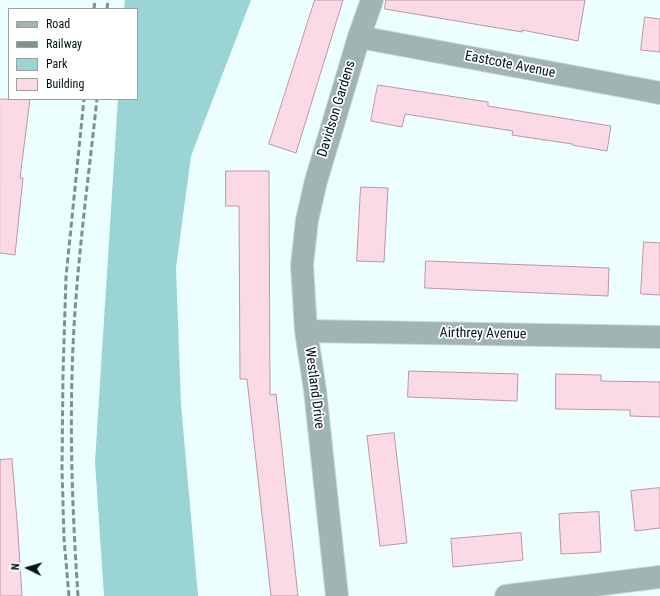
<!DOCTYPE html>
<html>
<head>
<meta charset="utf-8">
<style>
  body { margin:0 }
  #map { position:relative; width:660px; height:596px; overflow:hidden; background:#ecfffe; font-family:"Roboto Condensed",sans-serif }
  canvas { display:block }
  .legend { position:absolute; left:8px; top:8px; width:130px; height:92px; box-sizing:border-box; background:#fff; border:1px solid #9aa1a1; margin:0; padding:5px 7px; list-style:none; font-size:12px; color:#031415 }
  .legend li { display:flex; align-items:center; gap:8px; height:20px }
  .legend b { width:20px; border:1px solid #9aa1a1 }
  .north { position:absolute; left:8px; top:548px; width:40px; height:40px; -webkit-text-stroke:3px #fff; paint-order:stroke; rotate:275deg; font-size:11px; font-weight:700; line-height:16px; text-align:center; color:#031415 }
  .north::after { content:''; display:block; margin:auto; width:14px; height:18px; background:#031415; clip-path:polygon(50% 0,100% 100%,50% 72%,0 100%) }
</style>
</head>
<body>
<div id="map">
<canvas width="660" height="596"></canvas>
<ul class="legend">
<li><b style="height:5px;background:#a0b4b4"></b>Road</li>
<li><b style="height:5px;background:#7e9090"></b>Railway</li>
<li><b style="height:11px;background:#9ad4d5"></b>Park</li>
<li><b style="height:11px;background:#fbdae6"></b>Building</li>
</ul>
<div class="north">N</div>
</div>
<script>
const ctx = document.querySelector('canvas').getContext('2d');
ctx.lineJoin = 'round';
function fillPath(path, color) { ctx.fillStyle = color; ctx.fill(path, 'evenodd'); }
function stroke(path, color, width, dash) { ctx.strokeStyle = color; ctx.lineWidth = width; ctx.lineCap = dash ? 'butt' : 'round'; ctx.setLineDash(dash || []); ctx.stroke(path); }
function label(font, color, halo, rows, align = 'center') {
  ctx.font = font + ' "Roboto Condensed",sans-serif'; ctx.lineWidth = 3.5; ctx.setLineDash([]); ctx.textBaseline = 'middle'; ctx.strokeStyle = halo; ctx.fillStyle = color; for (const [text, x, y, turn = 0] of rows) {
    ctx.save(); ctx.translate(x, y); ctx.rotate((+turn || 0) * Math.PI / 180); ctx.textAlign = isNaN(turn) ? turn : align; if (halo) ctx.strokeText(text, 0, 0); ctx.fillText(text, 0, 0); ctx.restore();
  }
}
fillPath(new Path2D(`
  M125 0H251L191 156 176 268 181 404 198 596H104L95 462 118 99H137V9H124Z`), '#9ad4d5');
const building = new Path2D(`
  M315 0H343L296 153 269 144Z
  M386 0H585L578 41 522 30V32L385 9Z
  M645 17 660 19V52L641 50Z
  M378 85 488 102V106L611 126 607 151 572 145V144L512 135 513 131 405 114 402 127 371 121Z
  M0 99H30L20 178H23L15 255 0 253Z
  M226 171H269L270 395 276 394 298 596H271L247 379H240L239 206H226Z
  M361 187 388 188 384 262 357 261Z
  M644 242 660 243V295L641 294Z
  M426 261 609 268 608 296 425 288Z
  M409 371 518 374 517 401 408 397Z
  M556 374 601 375V381L660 382V417L630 416V410L556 409Z
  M394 433 407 543 380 546 367 436Z
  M12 459 18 533 22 596H0V460Z
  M660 488V528L635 531 631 491Z
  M599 512 601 552 561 554 559 514Z
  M521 533 523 560 453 567 451 539Z`);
fillPath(building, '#fbdae6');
stroke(building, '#bc96a4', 1);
const minor = new Path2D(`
  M359 37 660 93
  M306 331 660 337
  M337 596 315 390 306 331 302 265 307 220 316 181 359 37 372 0
  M506 596 660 577`);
stroke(minor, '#c7d9d9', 24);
stroke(minor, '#a0b4b4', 22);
stroke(new Path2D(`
  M94 9 95 0
  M107 9 108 0
  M69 596 64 539 62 469 63 373 66 277 84 99
  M78 596C73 523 70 449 72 376 74 283 87 191 97 99`), '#7e9090', 3, [6, 3]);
label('14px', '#031415', '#fff', [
  ["Eastcote Avenue",510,65,11],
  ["Davidson Gardens",337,109,-73],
  ["Airthrey Avenue",483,334,1],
  ["Westland Drive",314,388,83]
]);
</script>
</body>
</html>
